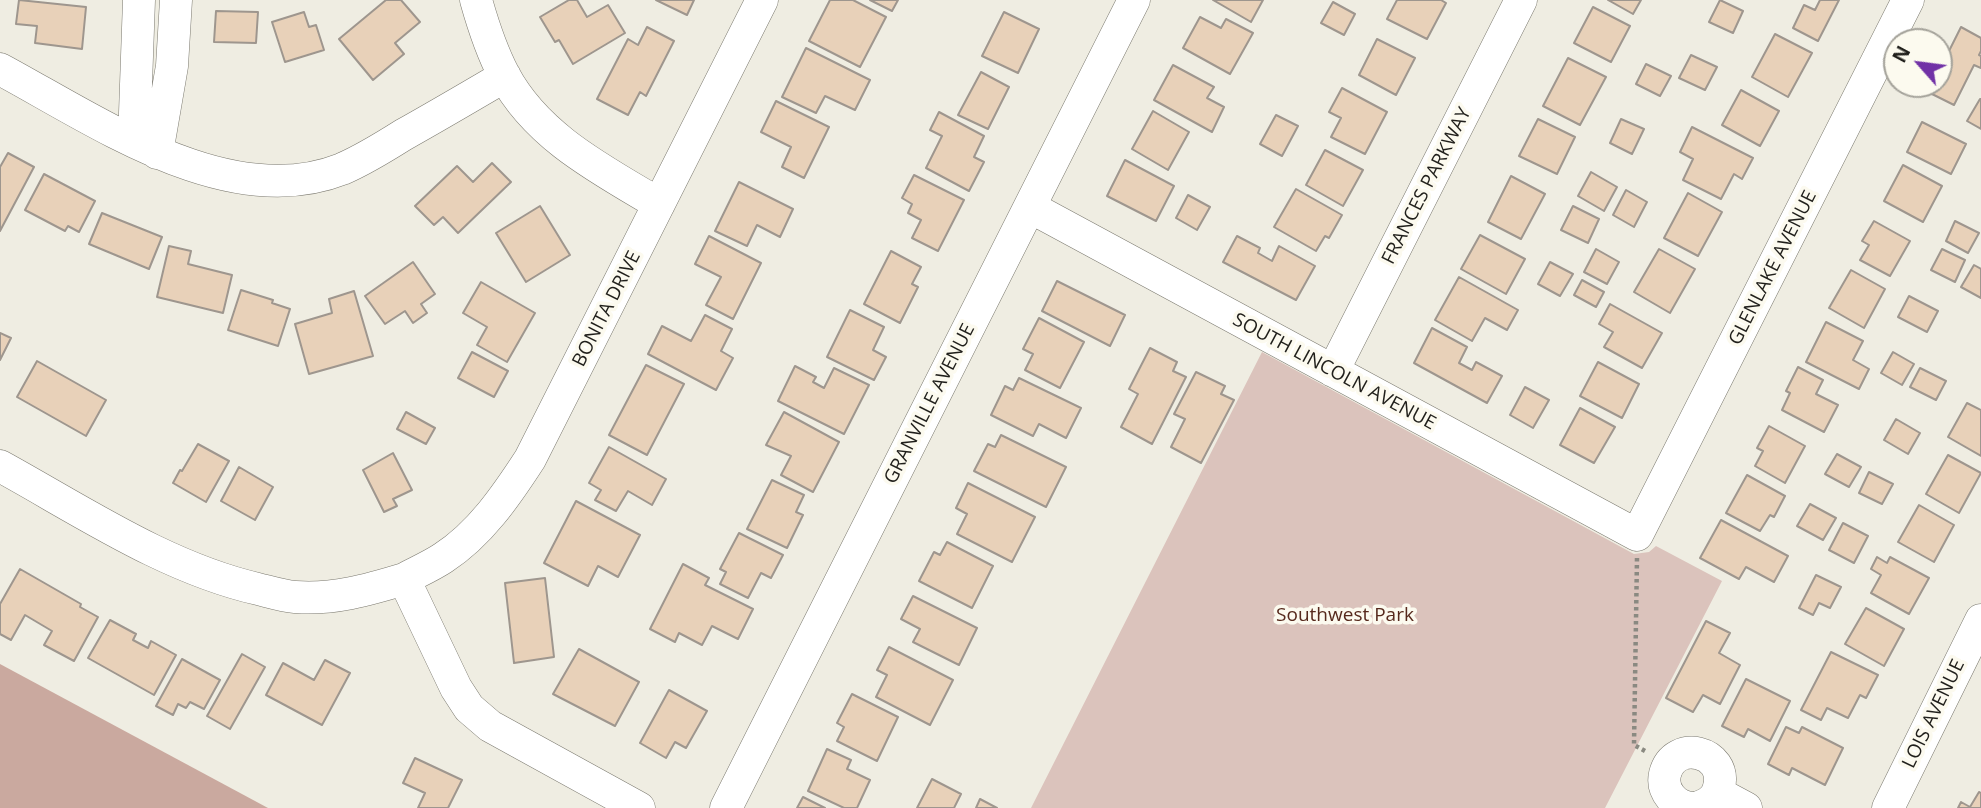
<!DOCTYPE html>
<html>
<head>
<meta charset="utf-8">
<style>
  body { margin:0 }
  #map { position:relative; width:1981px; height:808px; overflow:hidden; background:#efede2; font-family:"Open Sans",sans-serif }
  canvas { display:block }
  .north { position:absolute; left:1883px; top:28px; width:70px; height:70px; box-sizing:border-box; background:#fcfaef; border:2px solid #a4a29a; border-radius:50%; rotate:298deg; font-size:19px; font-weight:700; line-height:28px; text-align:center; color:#201f1b }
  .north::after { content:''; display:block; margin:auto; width:24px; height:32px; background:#7131a6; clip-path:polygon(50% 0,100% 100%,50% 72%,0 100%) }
</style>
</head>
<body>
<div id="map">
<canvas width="1981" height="808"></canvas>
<div class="north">N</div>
</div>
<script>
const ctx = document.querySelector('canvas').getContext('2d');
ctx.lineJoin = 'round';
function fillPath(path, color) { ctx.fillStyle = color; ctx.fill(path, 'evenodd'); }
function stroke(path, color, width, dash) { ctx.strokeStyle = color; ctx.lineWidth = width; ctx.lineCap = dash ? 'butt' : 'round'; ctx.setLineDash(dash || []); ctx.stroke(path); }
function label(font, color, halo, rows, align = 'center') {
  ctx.font = font + ' "Open Sans",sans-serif'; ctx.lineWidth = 7; ctx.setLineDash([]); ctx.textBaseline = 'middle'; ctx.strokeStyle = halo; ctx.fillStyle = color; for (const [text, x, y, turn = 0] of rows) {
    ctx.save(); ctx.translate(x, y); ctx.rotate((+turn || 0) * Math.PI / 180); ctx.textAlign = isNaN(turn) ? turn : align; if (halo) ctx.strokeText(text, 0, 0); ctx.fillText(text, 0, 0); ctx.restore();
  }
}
fillPath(new Path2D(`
  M1262 352 1634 554 1649 552 1656 546 1722 581 1605 808H1031Z`), '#dbc3bc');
fillPath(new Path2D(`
  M0 664 268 808H0Z`), '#caa99f');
const building = new Path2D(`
  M19 0 86 7 82 49 35 43 37 26 16 24Z
  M386 0H401L420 22 395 43 404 54 373 80 339 39Z
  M569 0H577L587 17 608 5 625 33 573 64 559 40 555 42 540 17Z
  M656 0H694L687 15Z
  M830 0H853L886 17 860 67 809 41Z
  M870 0H898L892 11Z
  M1213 0H1263L1251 22Z
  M1397 0H1441L1446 3 1427 39 1387 19Z
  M1608 0H1641L1633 14Z
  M1720 0 1743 11 1733 33 1709 22Z
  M1820 0H1839L1818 41 1793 28 1804 5 1815 10Z
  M1333 2 1355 14 1344 35 1321 23Z
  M1593 7 1630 26 1611 62 1574 43Z
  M216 11 258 12 256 43 214 42Z
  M304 12 309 27 316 25 324 50 285 62 272 22Z
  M1004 12 1039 29 1018 73 982 56Z
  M1200 17 1221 28 1226 19 1253 33 1230 74 1183 48Z
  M647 27 674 41 646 96 640 92 628 115 597 99 628 39 638 45Z
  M1961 27 1981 38V51L1979 55 1981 56V68L1974 65 1954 105 1928 92 1932 84H1939V71Z
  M1775 34 1812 53 1788 97 1752 77Z
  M1377 39 1415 58 1396 95 1359 75Z
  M806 48 870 80 855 110 825 96 816 113 782 97Z
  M1691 55 1717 67 1705 90 1679 78Z
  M1568 58 1606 77 1580 125 1543 106Z
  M1646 64 1671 76 1660 96 1636 84Z
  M1173 65 1214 87 1207 98 1224 107 1212 132 1154 100Z
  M981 72 1009 87 988 129 958 115Z
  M1342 88 1387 112 1365 154 1331 137 1341 118 1329 112Z
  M1741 90 1779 111 1760 146 1722 125Z
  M1980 99H1981V129L1967 121Z
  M776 101 829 127 804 178 782 167 791 147 761 132Z
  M1153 111 1189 132 1168 170 1132 149Z
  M939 112 984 136 974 157 984 162 969 191 926 168 942 136 930 130Z
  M1276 115 1298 126 1282 156 1260 144Z
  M1538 119 1575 137 1557 174 1519 156Z
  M1621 119 1644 129 1632 154 1610 143Z
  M1922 122 1966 144 1951 174 1907 152Z
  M1692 127 1753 158 1742 179 1734 174 1721 199 1683 180 1693 159 1680 152Z
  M1325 150 1363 170 1343 206 1306 185Z
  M8 153 34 167 0 231V167Z
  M1125 160 1174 186 1156 221 1107 196Z
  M492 163 511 182 458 233 443 217 434 225 415 206 457 166 473 182Z
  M1903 165 1942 186 1923 222 1884 201Z
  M1591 172 1617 187 1604 211 1578 196Z
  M44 174 95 201 79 232 68 226 65 231 25 210Z
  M914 175 964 200 938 251 912 238 921 220 908 213 912 204 902 198Z
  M1511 176 1545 194 1521 239 1488 222Z
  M739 182 793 209 780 237 757 225 747 246 715 231Z
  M1296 189 1342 215 1329 238 1325 236 1316 251 1274 227Z
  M1626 190 1647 202 1634 227 1613 215Z
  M1688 193 1722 212 1698 256 1664 238Z
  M1188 195 1210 207 1197 230 1176 218Z
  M540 206 570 255 526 282 496 233Z
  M1573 206 1599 219 1588 243 1561 230Z
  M102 213 162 237 149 269 89 244Z
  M1874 221 1910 241 1890 276 1860 260 1869 245 1862 241Z
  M1955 221 1979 233 1968 253 1946 241Z
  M1480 235 1525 259 1506 294 1461 269Z
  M709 236 761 263 733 319 706 305 721 277 695 264Z
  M1237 236 1260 248 1258 253 1272 261 1279 246 1315 266 1296 300 1223 262Z
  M169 246 191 251 188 264 232 275 223 313 157 297Z
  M1596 249 1619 262 1607 284 1584 272Z
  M1659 249 1695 269 1670 313 1634 292Z
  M1942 249 1965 260 1955 282 1931 270Z
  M891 251 921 267 912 284 918 287 900 323 864 304Z
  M413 262 435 294 421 304 427 313 413 323 405 311 385 324 365 296Z
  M1550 262 1573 274 1560 296 1538 284Z
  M1974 265 1981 269V298L1961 287Z
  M1851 270 1885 289 1864 328 1829 308Z
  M1459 277 1518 310 1507 330 1485 318 1472 341 1435 320Z
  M1582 280 1604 292 1596 307 1574 295Z
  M1057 281 1125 315 1110 346 1042 311Z
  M481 282 535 313 507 362 477 345 487 327 463 313Z
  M241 290 273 300 272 303 290 309 278 346 228 330Z
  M354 291 373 356 309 374 295 324 332 313 329 299Z
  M1909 296 1938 311 1927 332 1898 317Z
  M1610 304 1662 333 1642 368 1604 347 1613 332 1599 324Z
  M850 310 884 327 873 350 886 357 874 380 827 357Z
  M705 315 732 329 721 351 733 358 716 390 648 354 662 326 691 341Z
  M1039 318 1084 342 1060 388 1025 370 1033 354 1023 349Z
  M1826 322 1863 341 1853 360 1869 369 1859 389 1806 362Z
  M1432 328 1467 347 1459 363 1472 370 1476 362 1502 376 1487 403 1414 363Z
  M0 333 11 338 0 360Z
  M1150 348 1177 362 1173 371 1186 377 1152 444 1121 427 1138 394 1129 389Z
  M472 352 508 371 494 397 458 378Z
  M1893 352 1914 364 1902 385 1881 373Z
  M37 361 106 400 86 436 17 397Z
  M1598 362 1639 384 1622 418 1580 396Z
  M646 365 684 384 647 455 609 435Z
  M795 366 816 377 813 382 824 388 834 368 869 385 844 434 778 401Z
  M1798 367 1823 380 1816 394 1838 405 1824 432 1782 410 1790 393 1786 391Z
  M1920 368 1946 381 1936 400 1910 387Z
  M1196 372 1225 386 1221 394 1234 400 1201 463 1171 447 1185 419 1174 414Z
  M1019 378 1081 408 1066 438 1039 424 1033 436 991 415 1005 386 1013 390Z
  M1525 387 1549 400 1533 428 1510 415Z
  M1967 403 1981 410V456L1948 437Z
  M1580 408 1615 427 1594 463 1560 445Z
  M406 412 435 428 426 444 397 429Z
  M784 412 839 442 813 492 781 475 791 456 766 445Z
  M1896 419 1920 433 1908 454 1884 440Z
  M1769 426 1805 446 1785 483 1755 466 1763 451 1757 448Z
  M1001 435 1066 467 1046 507 974 471 988 444 995 447Z
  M198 444 229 461 206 502 173 483 180 470 182 471Z
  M609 447 666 479 652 505 628 491 616 511 595 500 601 490 589 483Z
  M393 453 412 490 393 499 397 506 384 512 363 470Z
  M1837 454 1861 467 1849 487 1825 474Z
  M1948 455 1981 473 1959 513 1926 494Z
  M239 467 273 487 255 520 221 501Z
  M1869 472 1893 484 1882 504 1859 493Z
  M1747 475 1785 496 1774 517 1770 515 1760 531 1726 513Z
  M772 480 804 495 796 512 803 515 787 548 747 529Z
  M968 483 1035 517 1012 562 957 534 967 514 956 508Z
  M576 501 640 535 618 577 598 566 588 586 544 563Z
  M1810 504 1836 518 1823 540 1797 526Z
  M1919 505 1954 525 1934 562 1898 542Z
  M1721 520 1788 556 1774 582 1746 567 1739 579 1700 558Z
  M1843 523 1868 536 1854 563 1829 550Z
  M739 533 783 555 771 578 761 573 748 598 720 584 726 572 720 569Z
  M947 542 993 566 972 608 919 581 934 552 940 555Z
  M1877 557 1887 563 1890 557 1929 578 1909 614 1871 593 1881 575 1871 569Z
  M683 564 709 578 705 585 753 609 738 639 712 626 702 645 679 633 675 642 650 629Z
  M20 569 81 604 80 607 98 617 74 661 44 645 52 631 25 615 11 640 0 634V604Z
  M1816 575 1841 587 1830 608 1819 603 1813 615 1799 608Z
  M545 578 554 657 514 663 505 583Z
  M913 596 977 628 959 665 913 642 920 629 901 619Z
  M1866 608 1904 629 1884 666 1845 644Z
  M110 620 136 634 133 640 148 648 151 641 176 655 154 695 88 658Z
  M1706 621 1730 633 1719 653 1740 665 1720 704 1703 695 1693 712 1666 698Z
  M889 647 953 680 930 725 876 697 887 675 877 670Z
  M579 649 639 682 615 726 553 694Z
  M1831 652 1878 675 1866 698 1860 695 1848 718 1827 708 1821 720 1801 710Z
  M242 654 265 667 230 729 207 716Z
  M182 659 220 680 204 709 190 702 186 708 178 704 173 715 156 706Z
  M325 660 350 673 322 725 266 695 283 663 314 680Z
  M1746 679 1790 701 1770 741 1748 729 1744 737 1722 726Z
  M669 690 707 711 686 748 675 742 666 758 640 743Z
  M852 694 898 717 877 761 837 741 844 727 837 723Z
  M1786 727 1799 733 1802 727 1843 748 1825 785 1792 768 1789 775 1768 764Z
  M827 749 851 760 847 769 870 780 857 808H844L808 791Z
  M415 758 462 780 448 808H418L425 793 403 783Z
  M932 779 961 794 954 808H917Z
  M1979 792 1981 793V808H1958L1961 802 1970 807Z
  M803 797 825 808H797Z
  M980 799 997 808H976Z`);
fillPath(building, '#e8d1b9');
stroke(building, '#9e968e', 2);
const minor = new Path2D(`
  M476 0C483 25 492 52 504 75 537 137 602 170 659 204
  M0 69C97 121 229 214 342 169 363 160 384 147 403 135 437 116 471 96 505 76
  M134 141 139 0
  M157 153 172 66 176 0
  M1030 207 1637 535 1908 0
  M1333 371 1521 0
  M0 466C82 511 166 568 258 589 270 592 283 596 295 597 333 600 368 590 404 579L456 688 469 708 490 726 639 808
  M404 579C417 572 431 566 443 558 480 534 506 496 530 459L762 0
  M1718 793 1746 808
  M726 808 1134 0
  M1692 808C1675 807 1661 791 1665 774 1674 738 1728 751 1719 787 1717 799 1707 805 1696 808
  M1888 808 1981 620`);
stroke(minor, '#7b796f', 33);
stroke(new Path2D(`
  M1637 558 1634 745 1647 752`), '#8a8981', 4.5, [3.5, 3.5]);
stroke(minor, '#fff', 32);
label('19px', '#201f1b', '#fcfaef', [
  ["FRANCES PARKWAY",1427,186,-63],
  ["GLENLAKE AVENUE",1773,268,-63],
  ["BONITA DRIVE",607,309,-63],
  ["SOUTH LINCOLN AVENUE",1334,372,28],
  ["GRANVILLE AVENUE",930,404,-63],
  ["LOIS AVENUE",1934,714,-64]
]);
label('19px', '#56291c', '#fcfaef', [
  ["Southwest Park",1345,616]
]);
</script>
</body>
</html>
